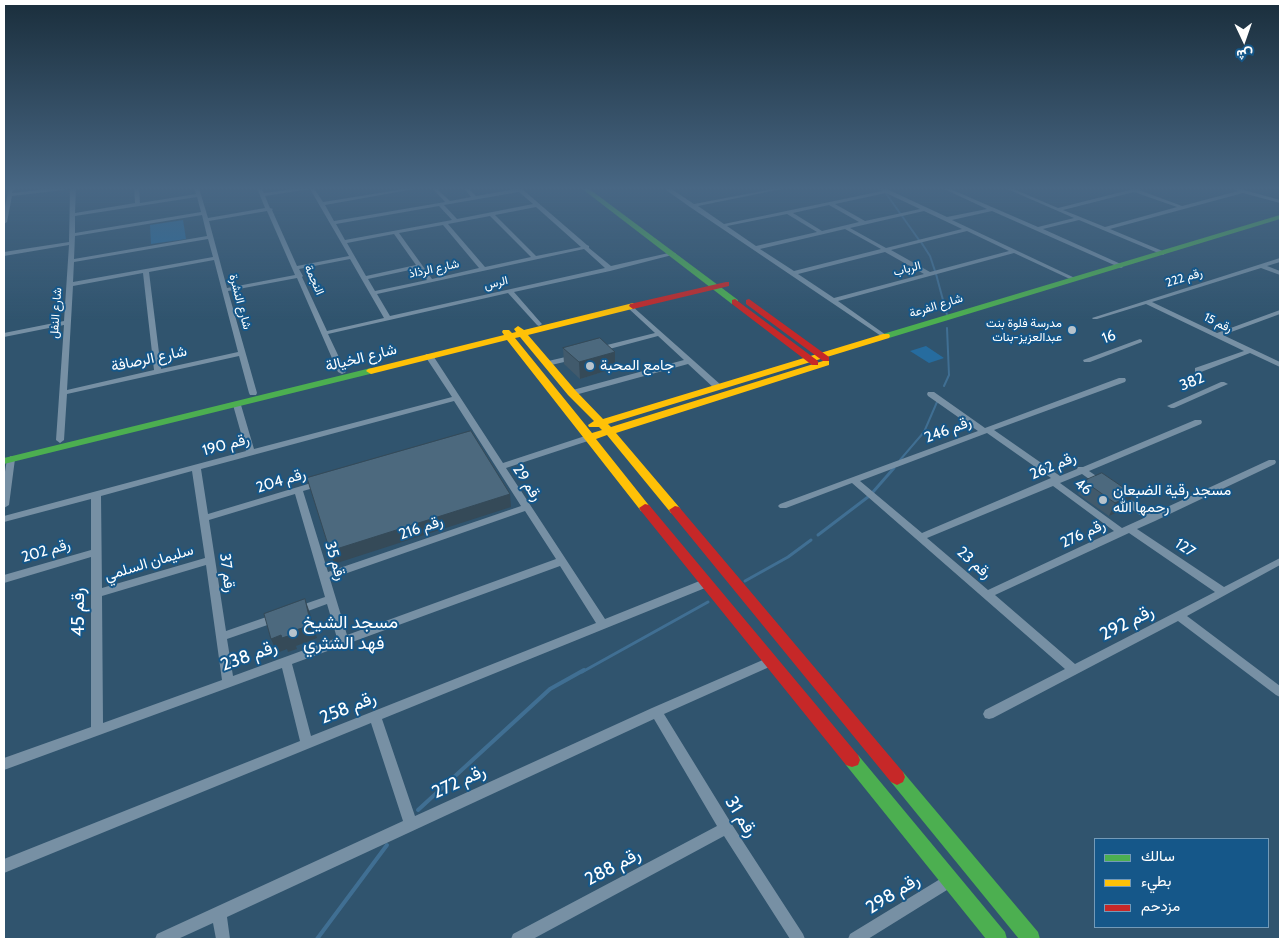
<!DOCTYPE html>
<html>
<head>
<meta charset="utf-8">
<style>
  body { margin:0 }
  #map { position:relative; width:1284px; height:943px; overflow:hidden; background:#30546e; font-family:Cabin,Vazirmatn,sans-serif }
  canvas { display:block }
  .frame { position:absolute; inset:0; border:5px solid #fff; pointer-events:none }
  .legend { position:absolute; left:1094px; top:838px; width:175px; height:90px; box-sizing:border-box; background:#155789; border:1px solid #739ab8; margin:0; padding:6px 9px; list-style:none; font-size:15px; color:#fff }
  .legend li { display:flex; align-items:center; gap:10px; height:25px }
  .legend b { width:25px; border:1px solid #739ab8 }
  .north { position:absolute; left:1219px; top:15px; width:50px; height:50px; -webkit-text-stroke:4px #155789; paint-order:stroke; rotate:177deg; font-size:14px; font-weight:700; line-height:20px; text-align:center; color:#fff }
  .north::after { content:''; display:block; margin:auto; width:18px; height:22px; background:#fff; clip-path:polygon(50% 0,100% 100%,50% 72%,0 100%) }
</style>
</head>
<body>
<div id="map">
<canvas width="1284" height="943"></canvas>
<div class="frame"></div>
<ul class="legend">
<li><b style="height:6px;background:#4caf50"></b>سالك</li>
<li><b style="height:6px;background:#ffc107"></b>بطيء</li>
<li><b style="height:6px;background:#c62828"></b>مزدحم</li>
</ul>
<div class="north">ش</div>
</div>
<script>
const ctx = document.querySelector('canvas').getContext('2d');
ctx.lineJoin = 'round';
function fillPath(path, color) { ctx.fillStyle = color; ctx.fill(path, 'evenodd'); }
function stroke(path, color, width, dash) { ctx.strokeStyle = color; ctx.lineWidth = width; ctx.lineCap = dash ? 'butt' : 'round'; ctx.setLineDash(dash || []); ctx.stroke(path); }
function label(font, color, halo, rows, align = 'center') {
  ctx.font = font + ' Cabin,Vazirmatn,sans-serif'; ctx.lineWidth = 4; ctx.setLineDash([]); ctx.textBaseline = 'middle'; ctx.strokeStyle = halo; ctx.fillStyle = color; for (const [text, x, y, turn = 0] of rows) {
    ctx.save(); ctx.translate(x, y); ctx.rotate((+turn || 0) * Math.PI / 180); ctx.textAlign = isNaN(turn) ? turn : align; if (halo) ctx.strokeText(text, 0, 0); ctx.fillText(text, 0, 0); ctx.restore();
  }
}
fillPath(new Path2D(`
  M183 220 186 239 151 244 150 225Z
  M926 346 944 358 929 363 910 351Z`), '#266c9f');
stroke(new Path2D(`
  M885 192 919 240
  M921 242 930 256 935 271
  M936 274 947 315
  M944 386 949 375 947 328
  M900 460 924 432 937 402`), '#406f93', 2);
stroke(new Path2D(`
  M873 492 894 468
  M818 535 868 497
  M745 581 788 557 811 540
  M582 672 708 602`), '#406f93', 3);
stroke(new Path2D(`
  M418 810 550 689 584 670
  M317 939 387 845`), '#406f93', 4);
fillPath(new Path2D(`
  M9 188H14L12 193 55 188H67L64 190 12 196 7 222 4 224V210Z
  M70 188H76L75 213 135 203 134 188H139L140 203 196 194 194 188H199L208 218 265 208 257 188H261L264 193 301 188H314L323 202 410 188H420L325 205 334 221 445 202 432 188H436L450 201 471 197 464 188H468L476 196 521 188 587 245 589 246V248L611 266 673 252 676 254 610 271 514 292 541 323 542 324 539 326 537 325 508 293 328 334 346 372 342 374 338 372 297 278 228 291 257 393 256 395H250L249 393 239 356 67 394 64 440 60 443 56 440 64 325 4 337V333L64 321 69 245 4 256V252L69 242ZM310 189 349 256 297 266 272 210 273 209 270 208 265 196ZM519 192 533 204 457 219 444 205ZM197 197 201 212 75 233V216ZM439 206 452 220 345 240 336 224ZM536 207 581 247 536 256 495 215ZM267 211 295 275 227 288 209 221ZM202 215 207 236 74 259 75 236ZM490 216 531 257 485 267 448 224ZM443 225 479 268 432 279 399 233ZM394 234 416 265 366 276 347 243ZM208 239 213 257 73 282 74 262ZM584 249 605 268 390 316 377 294ZM350 259 384 318 327 331 302 277 303 276 299 269ZM214 260 238 352 161 369 149 272ZM419 268 427 280 375 291 368 279ZM143 273 154 370 67 390 73 286Z
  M666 188H670L694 204 778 188H787L698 206 724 224 882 191 878 188H883L889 190 947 217 987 209 942 188H948L1038 227 1074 218 1005 188H1011L1058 208 1137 188H1144L1139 190 1182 206 1238 191 1231 188H1237L1280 200V203L1243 193 1110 229 1165 252 1166 253 1163 255 1079 220 1043 229 1123 265V267L1121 268 992 211 952 220 1077 279 1072 280 1014 253 838 301 886 335V337L884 338 690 207 666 190ZM1134 192 1177 207 1105 227 1063 210ZM886 193 920 209 865 221 835 204ZM829 205 859 222 822 231 793 213ZM924 211 962 229 886 248 850 228ZM787 214 817 232 756 246 727 226ZM845 229 881 249 794 271 760 249ZM967 231 1009 251 930 272 891 250ZM885 252 924 274 834 298 798 274Z
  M1280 258V262L1267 266 1280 271V275L1261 268 1152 302 1217 333 1280 310V314L1223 335 1280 362V367L1250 353 1201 372H1195V368L1244 351 1146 304 1097 319H1093L1092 318Z
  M630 305 632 306 721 385 722 387 721 389H715L688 364 575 395H569L568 393 569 391 684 360 658 336 598 352H595V348L655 333 628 308V306Z
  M1140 339 1142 340V342L1090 362H1084L1083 360Z
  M426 354H432L503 463 585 436H591L592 438 591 440 506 468 605 619 702 580 706 579 710 580 711 583 710 586 382 719 415 816 652 708 772 656 776 658 778 661 776 664 664 714 731 823 803 934 805 939H790L724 836 533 939H511L513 934 717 826 654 719 227 917 230 939H216L213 923 178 939H155L157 934 403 821 371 723 4 873V859L300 741 282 668 4 770V758L91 727V557L4 583V575L91 550V499L4 522V516L246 451 233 405 234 403H240L241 405 254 449 452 397 425 356ZM454 401 521 506 328 572 303 491 324 485 325 483 324 481H318L208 514 201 469ZM192 471 205 558 102 588 101 496ZM295 494 325 597 293 608 292 611 293 614 297 615 327 604 337 638 233 676 227 639 279 621 280 618 279 615 275 614 226 631 209 520ZM525 511 556 559 347 635 330 579ZM206 565 222 680 103 723 102 596ZM560 566 596 623 311 736 292 664Z
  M574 355H577V359L547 366 543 364 544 362Z
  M1119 378H1125L1126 380 1125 382 994 430 1060 476 1077 469 1078 467H1083L1195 420H1201L1202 422 1201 424 1089 471 1105 482 1106 484 1105 486H1099L1082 474 1060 483 1122 528 1144 518 1116 498 1114 496 1116 494H1122L1152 514 1269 460H1275L1276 462 1275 464 1155 521 1137 529 1224 587 1280 558V565L1187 616 1280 686V697L1276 695 1178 621 993 718 989 719 985 718 983 714 985 710 1065 669 852 483 786 508H780L778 506 780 504 978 431 928 396 927 394 928 392H934L985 428ZM987 433 1051 478 922 533 860 481ZM1053 486 1114 531 988 590 927 538ZM1129 533 1215 592 1075 664 995 595Z
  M1221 382H1224L1228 384 1174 408H1171L1167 406Z
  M11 456 15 459 9 505 4 508V478L7 459Z
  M950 873 955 875 957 880 955 885 868 939H848L850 934Z`), '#7790a4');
fillPath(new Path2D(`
  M581 188H588L738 300V304H732Z
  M1280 215V219L889 338H883L882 336 883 334Z
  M371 368 374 369V373L4 464V458Z
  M852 753 858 755 1005 932 1007 939H986L846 765 844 760 846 755Z
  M897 769 903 772 1038 932 1040 939H1019L891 782 889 777 891 772Z`), '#4caf50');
fillPath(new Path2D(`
  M633 303 637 306 636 308 528 335 576 391 603 419 883 334H889L890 336 889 338 608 424 611 427 823 361H829V365L616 433 679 507 681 510 675 514 671 513 607 435 596 439 651 508 645 512 641 511 507 340 371 374 366 371 368 369 504 335 502 332 503 330H509L512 333 516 332 514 329 518 326 524 330ZM520 337 568 395 594 421 588 425 589 427H599L602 430 592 433 515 338Z`), '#ffc107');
fillPath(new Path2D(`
  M726 282H729V286L633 309 629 306 630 304Z
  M735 299 818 361V365H812L732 304V300Z
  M749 299 829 357V361H823L746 304V300Z
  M645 504 649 505 858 755 860 760 858 765 852 767 846 765 641 511 639 508Z
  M675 506 679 507 903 772 905 777 903 782 897 785 891 782 671 513 669 510Z`), '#c62828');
fillPath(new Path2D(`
  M563 348 615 368 580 379 564 364Z
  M1084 481 1133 494 1127 508 1109 516 1078 494Z`), '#415a6c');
fillPath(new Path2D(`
  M615 352V368L580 379 579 362Z
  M510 494 511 507 334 564 330 551Z
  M1133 494 1127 508 1109 516 1115 503Z
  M305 599 310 613 317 638 296 646 297 649 288 652 287 649 277 653 271 639 290 632Z`), '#354a58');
const building = new Path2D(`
  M600 338 615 352 579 362 563 348Z
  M471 431 510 494 330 551 307 478Z
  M1102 473 1133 494 1115 503 1084 481Z
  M305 599 311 625 290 632 291 635 282 638 281 635 271 639 264 614Z`);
fillPath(building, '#4c697e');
stroke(building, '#354a58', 1);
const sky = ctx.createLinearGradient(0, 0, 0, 320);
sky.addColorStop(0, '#1a2e3c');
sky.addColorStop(0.59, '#486784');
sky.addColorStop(1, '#48678400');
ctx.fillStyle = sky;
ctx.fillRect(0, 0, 1284, 320);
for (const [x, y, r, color] of [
  [1072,330,5,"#b7c3cc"],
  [590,366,5,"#b7c3cc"],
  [1103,500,5,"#b7c3cc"],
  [293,633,5,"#b7c3cc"]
]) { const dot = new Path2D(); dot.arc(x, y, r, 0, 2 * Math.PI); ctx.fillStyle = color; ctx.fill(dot); stroke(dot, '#155789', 2); }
label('12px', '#fff', '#155789', [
  ["شارع الرذاذ",434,269,-12],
  ["الرباب",907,269,-15],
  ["رقم 222",1184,278,-17],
  ["النجمة",314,280,66],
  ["الرس",496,283,-13],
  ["شارع النشرة",240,302,75],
  ["شارع الفرعة",936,306,-17],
  ["شارع النفل",56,313,-86],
  ["رقم 15",1218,323,26]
]);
label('12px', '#fff', '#155789', [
  ["مدرسة فلوة بنت",1062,323],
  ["عبدالعزيز-بنات",1062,337]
], 'right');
label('15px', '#fff', '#155789', [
  ["16",1109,337,-20],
  ["شارع الخيالة",361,358,-14],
  ["شارع الرصافة",149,359,-12],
  ["382",1192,382,-22],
  ["رقم 246",948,430,-21],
  ["رقم 190",226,445,-15],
  ["رقم 262",1053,466,-23],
  ["رقم 204",281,481,-17],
  ["رقم 29",527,483,57],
  ["46",1083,487,36],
  ["رقم 216",421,528,-19],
  ["رقم 276",1083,534,-25],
  ["127",1185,548,34],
  ["رقم 202",46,551,-16],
  ["رقم 35",335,561,73],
  ["سليمان السلمي",149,563,-17],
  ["رقم 23",974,563,41],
  ["رقم 37",227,573,82]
]);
label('15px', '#fff', '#155789', [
  ["جامع المحبة",600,366],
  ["مسجد رقية الضبعان",1113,491],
  ["رحمها الله",1113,508]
], 'left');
label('18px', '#fff', '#155789', [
  ["رقم 45",79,612,-90],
  ["رقم 292",1127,623,-27],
  ["رقم 238",249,656,-20],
  ["رقم 258",348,708,-22],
  ["رقم 272",459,782,-25],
  ["رقم 31",741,817,58],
  ["رقم 288",613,867,-28],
  ["رقم 298",893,894,-32]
]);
label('18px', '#fff', '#155789', [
  ["مسجد الشيخ",303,623],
  ["فهد الشثري",303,644]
], 'left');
</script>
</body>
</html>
